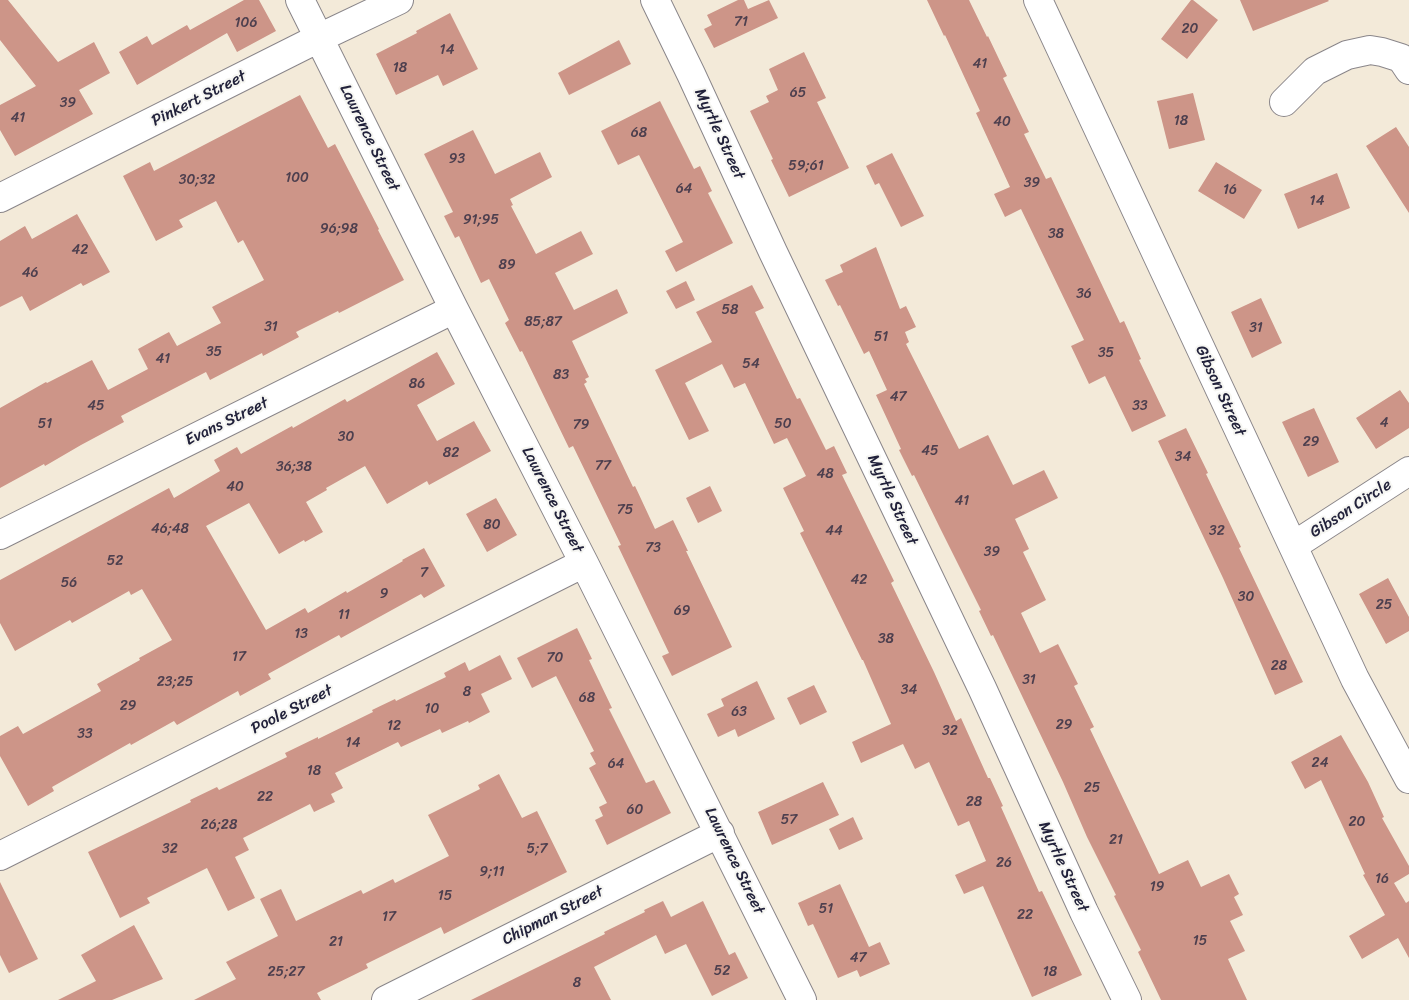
<!DOCTYPE html>
<html>
<head>
<meta charset="utf-8">
<style>
  body { margin:0 }
  canvas { display:block; background:#f3ead9 }
</style>
</head>
<body>
<canvas width="1409" height="1000"></canvas>
<script>
const c = document.querySelector('canvas').getContext('2d');
c.lineJoin = 'round';
function fill(path, color) {
  c.fillStyle = color;
  c.fill(path, 'evenodd');
}
function strokePath(path, color, width, dash) {
  c.strokeStyle = color;
  c.lineWidth = width;
  c.lineCap = dash ? 'butt' : 'round';
  c.setLineDash(dash || []);
  c.stroke(path);
}
function label(font, color, halo, rows, align = 'center') {
  c.font = font + ' Sriracha,sans-serif';
  c.lineWidth = 4;
  c.setLineDash([]);
  c.textBaseline = 'middle';
  c.strokeStyle = halo;
  c.fillStyle = color;
  for (const [text, x, y, turn = 0] of rows) {
    c.save();
    c.translate(x, y);
    c.rotate((+turn || 0) * Math.PI / 180);
    c.textAlign = isNaN(turn) ? turn : align;
    if (halo) c.strokeText(text, 0, 0);
    c.fillText(text, 0, 0);
    c.restore();
  }
}
fill(new Path2D(`
  M0,0H8L58,62L94,42L110,73L79,90L93,114L15,156L0,130V105L36,86L0,40Z
  M244,0H259L276,31L237,52L227,33L137,85L119,52L147,36L152,45L187,25L190,30Z
  M738,0H744L748,9L769,0L778,18L714,48L704,29L712,25L707,15Z
  M927,0H969L987,37L988,36L1007,76L1003,78L1029,132L1024,134L1046,179L1051,177L1120,323L1124,321L1141,359L1139,360L1166,416L1132,432L1105,376L1089,384L1071,346L1084,340L1021,209L1005,217L994,194L1010,187L976,113L980,111L945,35L944,36Z
  M1191,0H1193L1218,20L1187,59L1161,39Z
  M1240,0H1328L1329,1L1253,31Z
  M450,13L478,69L443,86L438,75L396,95L376,54L417,33L416,31Z
  M619,40L631,64L569,95L558,73Z
  M804,52L826,98L817,102L849,168L789,197L771,160L773,159L750,111L769,102L766,96L778,90L769,69Z
  M1193,93L1205,140L1169,149L1157,101Z
  M300,95L328,148L335,144L379,229L378,230L404,280L339,313L338,311L296,332L299,337L263,356L262,353L210,380L206,372L121,416L124,422L81,445L45,466L44,464L0,488V408L46,382L47,383L92,360L108,390L148,369L138,349L169,332L177,346L221,323L212,307L264,280L243,240L238,243L216,201L179,220L183,227L156,241L123,176L150,162L154,171Z
  M660,101L694,169L700,166L712,191L708,193L733,243L676,272L665,251L683,242L639,155L618,165L601,131Z
  M1396,127L1409,147V213L1366,146Z
  M473,130L495,174L540,152L552,177L510,199L513,205L511,206L536,254L581,231L593,254L555,273L574,310L617,289L628,313L572,341L589,377L585,379L587,382L584,384L633,487L635,486L655,529L673,520L688,551H686L732,647L672,676L662,656L669,653L618,546L621,545L573,446L569,448L522,351L520,352L505,323L509,320L489,279L481,283L459,236L455,238L444,216L453,212L424,154Z
  M892,153L924,216L901,227L879,183L875,185L866,166Z
  M1216,162L1262,190L1244,219L1198,191Z
  M1337,173L1350,208L1298,229L1284,194Z
  M77,214L110,272L83,286L81,283L30,311L22,296L0,307V241L25,226L32,239Z
  M876,247L900,309L906,306L916,327L905,332L909,342L906,344L959,449L988,435L1013,485L1044,470L1058,498L1015,519L1029,549L1023,552L1046,600L1021,613L1040,653L1058,644L1078,684L1074,686L1094,727L1090,729L1159,874L1188,860L1201,887L1229,874L1239,894L1234,897L1243,915L1230,921L1245,951L1228,959L1247,1000H1161L1138,952L1141,950L1114,896L1116,895L1087,837L1063,782L993,635L991,636L979,611L981,610L940,528L914,475L912,476L899,450L901,449L876,395L887,390L869,351L864,354L840,305L838,306L825,280L843,272L840,265Z
  M686,281L695,300L676,309L666,291Z
  M752,285L764,308L755,312L797,399L800,398L826,450L834,446L847,473L842,475L894,581L891,583L934,672L956,721L961,718L988,778H990L1003,806L1001,807L1039,892L1042,891L1082,975L1032,997L983,886L964,894L955,875L986,861L969,821L958,826L929,762L915,769L903,744L861,763L852,742L891,724L863,660H862L800,533L804,531L783,488L806,476L787,438L774,444L745,383L734,388L722,364L685,383L709,431L689,440L655,370L712,342L696,312Z
  M1261,298L1282,343L1252,358L1231,312Z
  M437,352L455,384L417,405L437,441L474,421L491,451L429,485L427,481L387,504L365,466L326,488L327,490L306,502L323,532L305,542L304,540L279,554L249,503L206,526L266,630L305,608L308,613L346,591L347,593L403,561L402,560L424,548L445,586L424,598L421,594L341,638L339,635L268,674L271,679L240,696L238,691L177,725L174,721L131,745L130,743L52,787L54,791L28,806L0,756V736L18,726L23,734L101,691L97,684L140,660L139,658L172,640L142,589L131,595L129,591L72,623L70,620L15,651L0,623V580L169,488L174,498L220,471L214,460L237,447L241,454L292,426L293,428L345,399L347,402Z
  M1400,390L1409,403V428L1376,449L1356,418Z
  M1314,408L1339,462L1308,477L1282,422Z
  M1186,428L1208,473L1206,474L1241,547L1239,548L1303,682L1275,695L1223,578L1158,441Z
  M710,486L722,511L698,523L686,498Z
  M496,498L517,535L487,552L466,514Z
  M1388,578L1409,617V631L1386,644L1359,594Z
  M577,628L592,659L589,660L612,708L609,709L646,783L654,780L671,813L607,845L595,820L603,816L599,807L607,803L589,768L596,764L590,753L594,751L556,676L532,688L517,658Z
  M500,655L512,679L481,694L490,712L469,723L468,721L442,733L440,729L401,747L398,742L335,773L343,788L331,794L335,802L314,812L310,804L243,838L249,850L235,857L255,898L228,911L207,868L147,898L150,903L120,918L88,852L191,802L190,800L217,787L219,790L287,757L285,753L318,737V739L373,712L372,710L395,699L396,701L446,677L444,673L465,662L469,671Z
  M757,681L775,719L738,737L735,729L718,737L707,714L724,706L721,699Z
  M814,685L827,712L800,725L787,698Z
  M1341,735L1368,782L1384,817L1382,818L1409,866V874L1394,883L1406,903L1409,901V958L1398,938L1362,959L1349,936L1385,915L1363,875L1365,874L1321,780L1305,789L1291,762Z
  M499,774L522,818L537,811L567,872L444,934L441,927L366,964L368,968L317,993L321,1000H194L236,979L226,962L278,936L260,899L281,889L296,921L361,890L363,894L393,879L395,883L449,856L428,815L480,789L478,785Z
  M823,782L839,815L772,845L758,812Z
  M853,817L863,839L839,850L829,829Z
  M0,882L38,959L9,973L0,955Z
  M840,884L869,947L880,942L890,964L860,977L857,970L838,978L813,924L808,926L798,903Z
  M663,901L671,917L703,901L729,955L735,952L748,978L712,996L686,944L665,954L656,935L594,967L611,1000H471L605,934L604,932L645,912L644,910Z
  M134,925L163,979L112,1000H58L96,981L81,955Z`), '#cd9588');
const minor = new Path2D(`
  M300,0L454,309L584,563L802,1000
  M1038,0L1355,679L1409,779
  M1284,102L1315,71L1347,55L1370,50L1382,52L1401,58L1409,70
  M0,198L319,38L399,0
  M0,535L454,309
  M1293,546L1409,471
  M0,856L584,563
  M386,1000L720,833`);
const tertiary = new Path2D(`
  M655,0L691,74L773,252L982,688L1084,912L1127,1000`);
strokePath(minor, '#8a868a', 30);
strokePath(tertiary, '#8a868a', 30);
strokePath(minor, '#fff', 28);
strokePath(tertiary, '#fff', 28);
label('14px', '#4d3f4e', null, [
  ["71",741,22],
  ["106",246,23],
  ["20",1190,29],
  ["14",447,50],
  ["41",980,64],
  ["18",400,68],
  ["65",798,93],
  ["39",68,103],
  ["41",18,118],
  ["18",1181,121],
  ["40",1002,122],
  ["68",639,133],
  ["93",457,159],
  ["59;61",806,166],
  ["100",297,178],
  ["30;32",197,180],
  ["39",1032,183],
  ["64",684,189],
  ["16",1230,190],
  ["14",1317,201],
  ["91;95",481,220],
  ["96;98",339,229],
  ["38",1056,234],
  ["42",80,250],
  ["89",507,265],
  ["46",30,273],
  ["36",1084,294],
  ["58",730,310],
  ["85;87",543,322],
  ["31",271,327],
  ["31",1256,328],
  ["51",881,337],
  ["35",214,352],
  ["35",1106,353],
  ["41",163,359],
  ["54",751,364],
  ["83",561,375],
  ["86",417,384],
  ["47",898,397],
  ["45",96,406],
  ["33",1140,406],
  ["4",1384,423],
  ["51",45,424],
  ["50",783,424],
  ["79",581,425],
  ["30",346,437],
  ["29",1311,442],
  ["45",930,451],
  ["82",451,453],
  ["34",1183,457],
  ["77",603,466],
  ["36;38",294,467],
  ["48",825,474],
  ["40",235,487],
  ["41",962,501],
  ["75",625,510],
  ["80",492,525],
  ["46;48",170,529],
  ["44",834,531],
  ["32",1217,531],
  ["73",653,548],
  ["39",992,552],
  ["52",115,561],
  ["7",424,573],
  ["42",859,580],
  ["56",69,583],
  ["9",384,594],
  ["30",1246,597],
  ["25",1384,605],
  ["69",682,611],
  ["11",344,615],
  ["13",301,634],
  ["38",886,639],
  ["17",239,657],
  ["70",555,658],
  ["28",1279,666],
  ["31",1029,680],
  ["23;25",175,682],
  ["34",909,690],
  ["8",467,692],
  ["68",587,698],
  ["29",128,706],
  ["10",432,709],
  ["63",739,712],
  ["29",1064,725],
  ["12",394,726],
  ["32",950,731],
  ["33",85,734],
  ["14",353,743],
  ["24",1320,763],
  ["64",616,764],
  ["18",314,771],
  ["25",1092,788],
  ["22",265,797],
  ["28",974,802],
  ["60",635,810],
  ["57",789,820],
  ["20",1357,822],
  ["26;28",219,825],
  ["21",1116,840],
  ["32",170,849],
  ["5;7",537,849],
  ["26",1004,863],
  ["9;11",492,872],
  ["16",1382,879],
  ["19",1157,887],
  ["15",445,896],
  ["51",826,909],
  ["22",1025,915],
  ["17",389,917],
  ["15",1200,941],
  ["21",336,942],
  ["47",858,958],
  ["52",722,971],
  ["25;27",286,972],
  ["18",1050,972],
  ["8",577,983]
]);
label('16px', '#22223b', '#f6f6f2', [
  ["Pinkert Street",199,99,-27],
  ["Myrtle Street",719,134,65],
  ["Lawrence Street",369,138,64],
  ["Gibson Street",1220,391,65],
  ["Evans Street",227,422,-26],
  ["Lawrence Street",552,500,63],
  ["Myrtle Street",892,500,65],
  ["Gibson Circle",1351,509,-33],
  ["Poole Street",292,710,-27],
  ["Lawrence Street",734,861,64],
  ["Myrtle Street",1063,867,65],
  ["Chipman Street",553,916,-27]
]);
</script>
</body>
</html>
